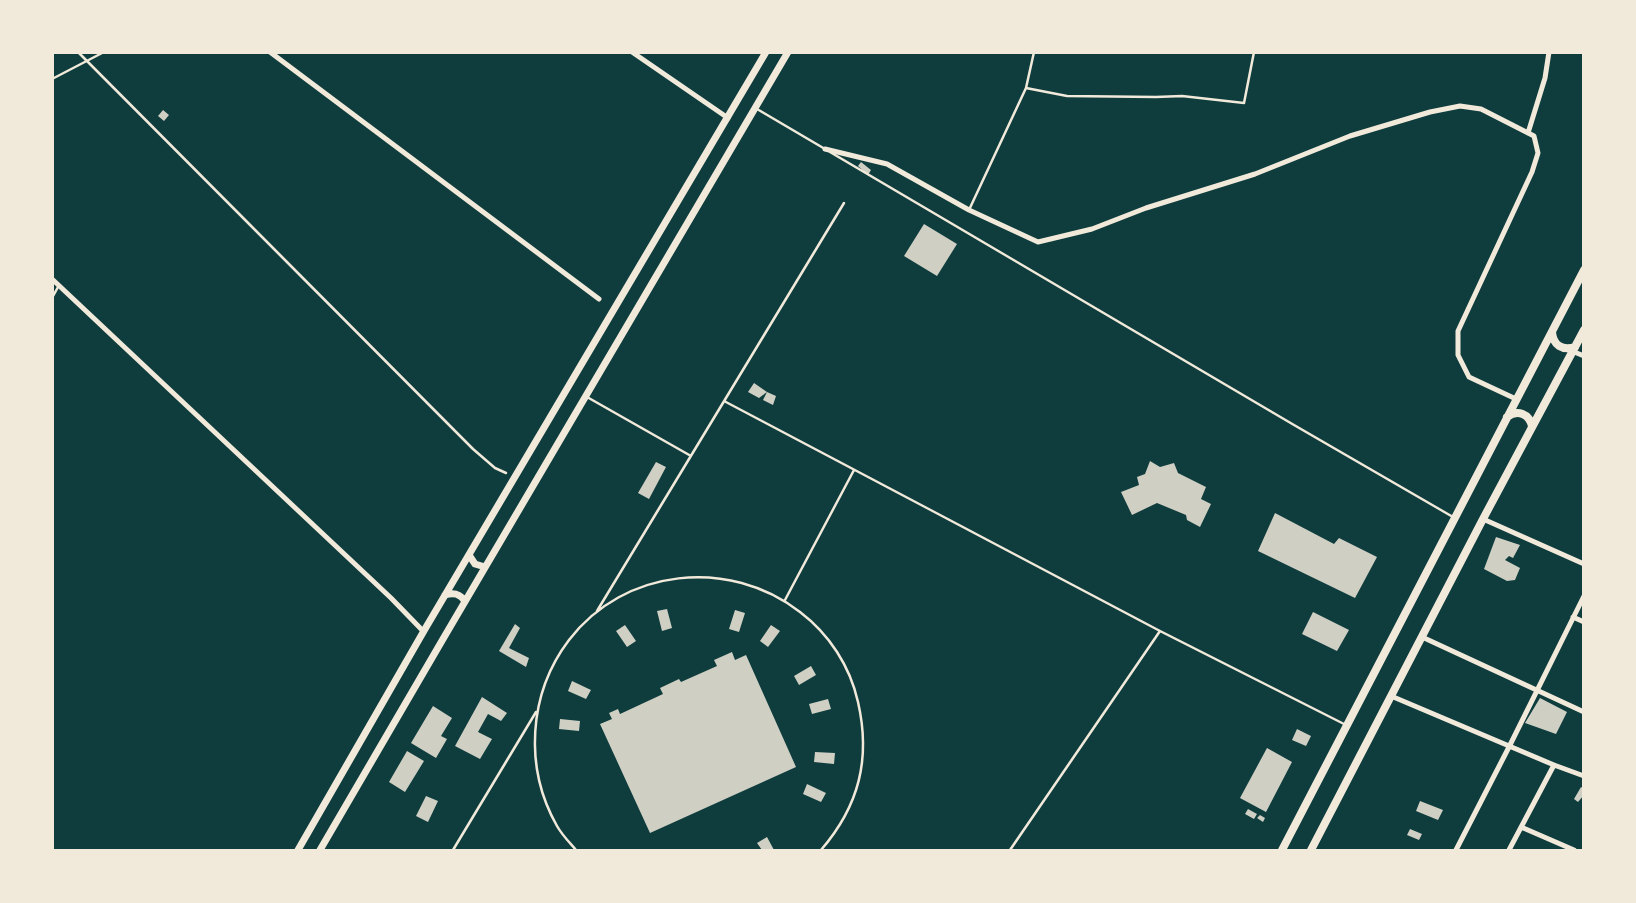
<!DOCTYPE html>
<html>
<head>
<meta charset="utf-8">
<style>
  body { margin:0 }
  #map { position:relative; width:1636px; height:903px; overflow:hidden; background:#0f3d3e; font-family:Cabin,sans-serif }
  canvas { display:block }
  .frame { position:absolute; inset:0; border:54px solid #f1e9da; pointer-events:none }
</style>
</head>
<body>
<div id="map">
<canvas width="1636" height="903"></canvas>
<div class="frame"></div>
</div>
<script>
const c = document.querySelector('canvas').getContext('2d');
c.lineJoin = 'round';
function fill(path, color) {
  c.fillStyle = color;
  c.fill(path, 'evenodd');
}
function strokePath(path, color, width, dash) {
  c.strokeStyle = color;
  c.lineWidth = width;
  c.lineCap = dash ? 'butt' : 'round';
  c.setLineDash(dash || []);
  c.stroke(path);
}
fill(new Path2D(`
  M163,110L169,115L164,121L158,116Z
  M861,162L871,170L868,175L858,166Z
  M924,224L957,244L937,276L904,256Z
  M754,383L767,392L759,398L748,392Z
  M767,392L776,396L773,405L763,400Z
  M1150,461L1160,467L1174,463L1178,473L1206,487L1201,499L1211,504L1200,527L1187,520L1186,515L1157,503L1132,515L1121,492L1139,485L1137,477L1145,474Z
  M656,462L666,467L649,499L638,493Z
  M1275,513L1334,544L1339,538L1377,557L1355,598L1258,551Z
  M1496,537L1520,545L1513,558L1509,556L1505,560L1520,568L1515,580L1507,581L1484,569Z
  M667,609L672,628L662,631L657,611Z
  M735,610L745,613L739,632L729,629Z
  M1313,612L1349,630L1337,651L1302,634Z
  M515,624L520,628L509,648L529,658L526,667L499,651Z
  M625,625L636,641L627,647L616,631Z
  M771,625L780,631L768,647L760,641Z
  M732,652L735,660L746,655L796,767L650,833L600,724L612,719L609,713L618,709L620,714L663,694L660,688L679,679L681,682L717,666L714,660Z
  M811,666L816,675L799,685L794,676Z
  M572,681L591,690L586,699L568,691Z
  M482,697L507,713L501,721L488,714L478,732L492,739L480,759L455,746Z
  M1540,698L1567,712L1556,734L1525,723Z
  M828,699L831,709L812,714L809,704Z
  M433,706L452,718L441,736L447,739L436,758L411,743Z
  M560,719L580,721L579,731L559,729Z
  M1297,729L1311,736L1306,746L1292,740Z
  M1267,748L1292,762L1266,812L1240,798Z
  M407,751L424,761L405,792L389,782Z
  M815,752L835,753L834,764L814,762Z
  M807,784L826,793L821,802L803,794Z
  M1581,787L1584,789V795L1578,802L1574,799Z
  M426,796L438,801L428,822L416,816Z
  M1420,801L1443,810L1438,820L1416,811Z
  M1248,809L1257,814L1254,819L1245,814Z
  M1260,815L1265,818L1263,822L1257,818Z
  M1410,829L1422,834L1419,840L1407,835Z
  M767,837L774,850H762L757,843Z`), '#cfcfc3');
strokePath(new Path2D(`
  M78,52L473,449L495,468L506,473
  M52,79L104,52`), '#f1e9da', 2.5);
strokePath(new Path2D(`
  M1026,88L1067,96L1156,97L1182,96L1244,103L1254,52
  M757,109L825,149
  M830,152L1294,425L1453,517
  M969,210L1026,88L1034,52
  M52,298L58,287
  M587,397L691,456
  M724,401L1160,631L1346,725
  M785,600L854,470
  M597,611L844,203
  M453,850L536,712
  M576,850C570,843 562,835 557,826C524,768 528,694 569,640C624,568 729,557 800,612C829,634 850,666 858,702C871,759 859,806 821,850
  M1010,850L1160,631`), '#f1e9da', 2.5);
strokePath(new Path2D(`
  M270,52L599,299
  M632,52L728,118
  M1528,133L1545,78L1549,52
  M825,149L887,164L969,210L1038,242L1092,229L1146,208L1255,174L1350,136L1430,112L1460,106L1481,109L1534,136L1538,153L1532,172L1458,331V355L1469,377L1516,399
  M52,279L391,598L424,632
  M1572,351L1584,356
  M1483,519L1584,564
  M1573,617L1584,622
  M1422,637L1584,712
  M1391,696L1554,765L1584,776
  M1521,827L1574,850
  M1456,850L1509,747L1584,596
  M1509,850L1554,765`), '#f1e9da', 5);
strokePath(new Path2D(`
  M469,555L475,564L485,567
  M445,595C454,592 460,594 465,601
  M298,850L425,629L766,52
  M320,850L443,639L788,52`), '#f1e9da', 7);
strokePath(new Path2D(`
  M1552,332C1553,345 1562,351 1575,347
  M1507,417C1518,409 1529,414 1532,426
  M1282,850L1584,270
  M1311,850L1483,519L1584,330`), '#f1e9da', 8);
</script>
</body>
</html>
